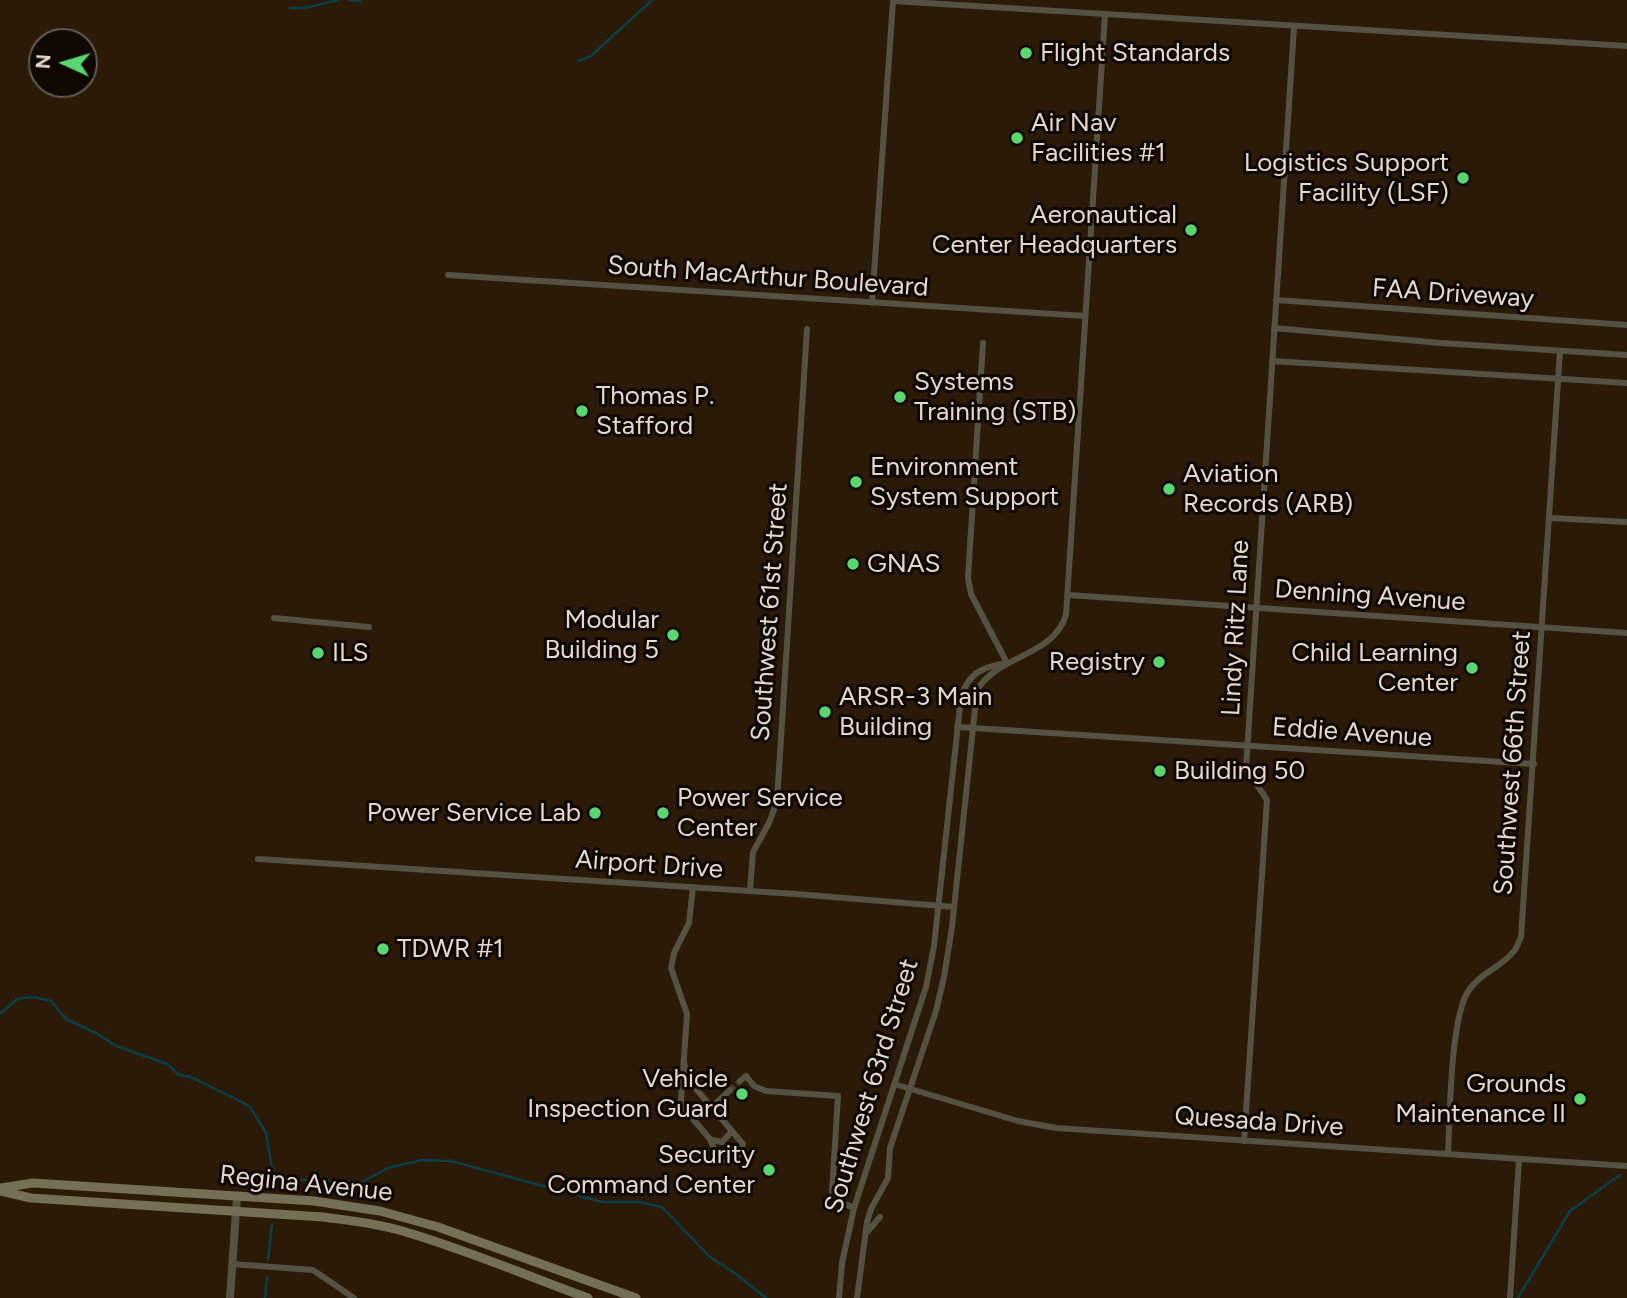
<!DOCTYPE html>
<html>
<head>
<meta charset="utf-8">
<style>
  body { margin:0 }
  #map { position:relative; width:1627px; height:1298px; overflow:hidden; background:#2c1a08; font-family:Figtree,sans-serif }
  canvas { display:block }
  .north { position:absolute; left:28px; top:28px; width:70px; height:70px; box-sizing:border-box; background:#0e0702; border:2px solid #645b53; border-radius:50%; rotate:274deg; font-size:19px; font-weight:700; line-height:28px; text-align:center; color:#e5d8cd }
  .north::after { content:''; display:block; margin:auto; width:24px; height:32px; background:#5ad56f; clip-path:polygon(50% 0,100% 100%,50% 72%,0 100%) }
</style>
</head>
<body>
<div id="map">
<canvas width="1627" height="1298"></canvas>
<div class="north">N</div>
</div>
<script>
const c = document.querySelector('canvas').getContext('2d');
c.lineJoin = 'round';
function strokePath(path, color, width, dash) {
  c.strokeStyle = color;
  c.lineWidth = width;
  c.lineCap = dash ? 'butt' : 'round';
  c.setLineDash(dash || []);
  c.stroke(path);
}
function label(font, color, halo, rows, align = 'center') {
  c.font = font + ' Figtree,sans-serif';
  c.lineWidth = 6;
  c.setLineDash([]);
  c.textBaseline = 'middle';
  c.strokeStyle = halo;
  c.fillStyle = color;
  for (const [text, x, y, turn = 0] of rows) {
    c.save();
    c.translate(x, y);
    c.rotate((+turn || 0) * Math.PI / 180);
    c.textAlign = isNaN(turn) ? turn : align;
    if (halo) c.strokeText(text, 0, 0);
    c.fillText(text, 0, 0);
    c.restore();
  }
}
strokePath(new Path2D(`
  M349,0L360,1
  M290,8H305L338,0
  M578,61L591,56L652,0
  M0,1014L16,1000L22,998L33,997L51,1001L66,1019L98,1034L116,1046L167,1064L179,1075L191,1077L240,1101L250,1107L266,1133L274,1179L362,1182L388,1168L422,1160L451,1161L602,1202H639L662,1207L710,1257L736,1274L766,1298
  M268,1260L272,1224
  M265,1298L267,1278
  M1518,1298L1570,1211L1620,1175`), '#094047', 2.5);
strokePath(new Path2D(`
  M730,1090L740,1081`), '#483626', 6, [6, 3]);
strokePath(new Path2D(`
  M448,275L1085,316
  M1276,300L1627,325
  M872,303L893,1L1627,46
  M1274,328L1441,343L1627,355
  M983,343L968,578L971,594L1007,663
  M1272,361L1627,383
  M1550,518L1627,522
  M1068,595L1627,633
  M274,618L369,627
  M957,727L1534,764
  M258,859L796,894L954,907
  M750,890L753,852L769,823L777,801L807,329
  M684,1063L691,1083L743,1144L741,1154L732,1162L722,1161L718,1158L710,1139L681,1105V1100L687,1014L671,968L674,953L689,923L693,887
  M740,1081L746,1076L754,1086L766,1091L838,1096L832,1192L834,1199L854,1208
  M894,1084L1018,1121L1056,1128L1627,1166
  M712,1107L730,1090
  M712,1140L722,1142L732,1131
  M1244,1141L1267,800L1246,768L1294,27
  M1448,1154C1450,1117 1450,1017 1469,990C1480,973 1502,967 1514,951C1517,948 1519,941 1521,937L1560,351
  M868,1231L880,1217
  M232,1264L313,1270L354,1298
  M839,1298L842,1263L854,1208L926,987L934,946L961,697C968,675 980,668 1001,664
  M857,1298L867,1222L871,1209L888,1178L890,1148L936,1011L944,977L952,927L977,690C999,654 1053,657 1066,615L1105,15
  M1510,1298L1519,1159`), '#565243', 6);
strokePath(new Path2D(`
  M230,1298L237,1197`), '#565243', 8);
strokePath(new Path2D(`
  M0,1188L33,1183L314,1201L380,1211L438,1227L636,1298
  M0,1191L31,1198L323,1217C352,1221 381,1224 409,1233C469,1251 528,1276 588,1298`), '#756f57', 9);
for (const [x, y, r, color] of [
  [1026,53,7,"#5ad56f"],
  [1017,138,7,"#5ad56f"],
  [1463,178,7,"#5ad56f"],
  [1191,230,7,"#5ad56f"],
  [900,397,7,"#5ad56f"],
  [582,411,7,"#5ad56f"],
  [856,482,7,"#5ad56f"],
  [1169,489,7,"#5ad56f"],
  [853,564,7,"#5ad56f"],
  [673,635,7,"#5ad56f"],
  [318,653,7,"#5ad56f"],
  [1159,662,7,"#5ad56f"],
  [1472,668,7,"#5ad56f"],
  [825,712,7,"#5ad56f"],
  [1160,771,7,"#5ad56f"],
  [595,813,7,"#5ad56f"],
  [663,813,7,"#5ad56f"],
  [383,949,7,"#5ad56f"],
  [742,1094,7,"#5ad56f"],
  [1580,1099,7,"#5ad56f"],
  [769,1170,7,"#5ad56f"]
]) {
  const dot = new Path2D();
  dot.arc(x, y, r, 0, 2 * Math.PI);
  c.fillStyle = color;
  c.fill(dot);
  strokePath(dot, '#0e0702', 2.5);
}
label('26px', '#e5d8cd', '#0e0702', [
  ["Flight Standards",1040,53],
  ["Air Nav",1031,123],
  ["Facilities #1",1031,153],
  ["Logistics Support",1449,163,"right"],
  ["Facility (LSF)",1449,193,"right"],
  ["Aeronautical",1177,215,"right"],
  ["Center Headquarters",1177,245,"right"],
  ["Systems",914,382],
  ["Training (STB)",914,412],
  ["Thomas P.",596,396],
  ["Stafford",596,426],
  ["Environment",870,467],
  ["System Support",870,497],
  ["Aviation",1183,474],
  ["Records (ARB)",1183,504],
  ["GNAS",867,564],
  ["Modular",659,620,"right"],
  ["Building 5",659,650,"right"],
  ["ILS",332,653],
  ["Child Learning",1458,653,"right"],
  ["Center",1458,683,"right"],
  ["Registry",1145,662,"right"],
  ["ARSR-3 Main",839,697],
  ["Building",839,727],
  ["Building 50",1174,771],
  ["Power Service",677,798],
  ["Center",677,828],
  ["Power Service Lab",581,813,"right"],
  ["TDWR #1",397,949],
  ["Vehicle",728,1079,"right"],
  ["Inspection Guard",728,1109,"right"],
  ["Grounds",1566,1084,"right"],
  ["Maintenance II",1566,1114,"right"],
  ["Security",755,1155,"right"],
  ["Command Center",755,1185,"right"]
], 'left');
label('26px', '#e5d8cd', '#0e0702', [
  ["South MacArthur Boulevard",768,277,4],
  ["FAA Driveway",1453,294,4],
  ["Denning Avenue",1370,596,4],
  ["Southwest 61st Street",770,612,-86],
  ["Lindy Ritz Lane",1236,628,-87],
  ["Eddie Avenue",1352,733,4],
  ["Southwest 66th Street",1513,763,-86],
  ["Airport Drive",649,865,4],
  ["Southwest 63rd Street",872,1086,-73],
  ["Quesada Drive",1259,1122,4],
  ["Regina Avenue",306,1184,6]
]);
</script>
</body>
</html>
